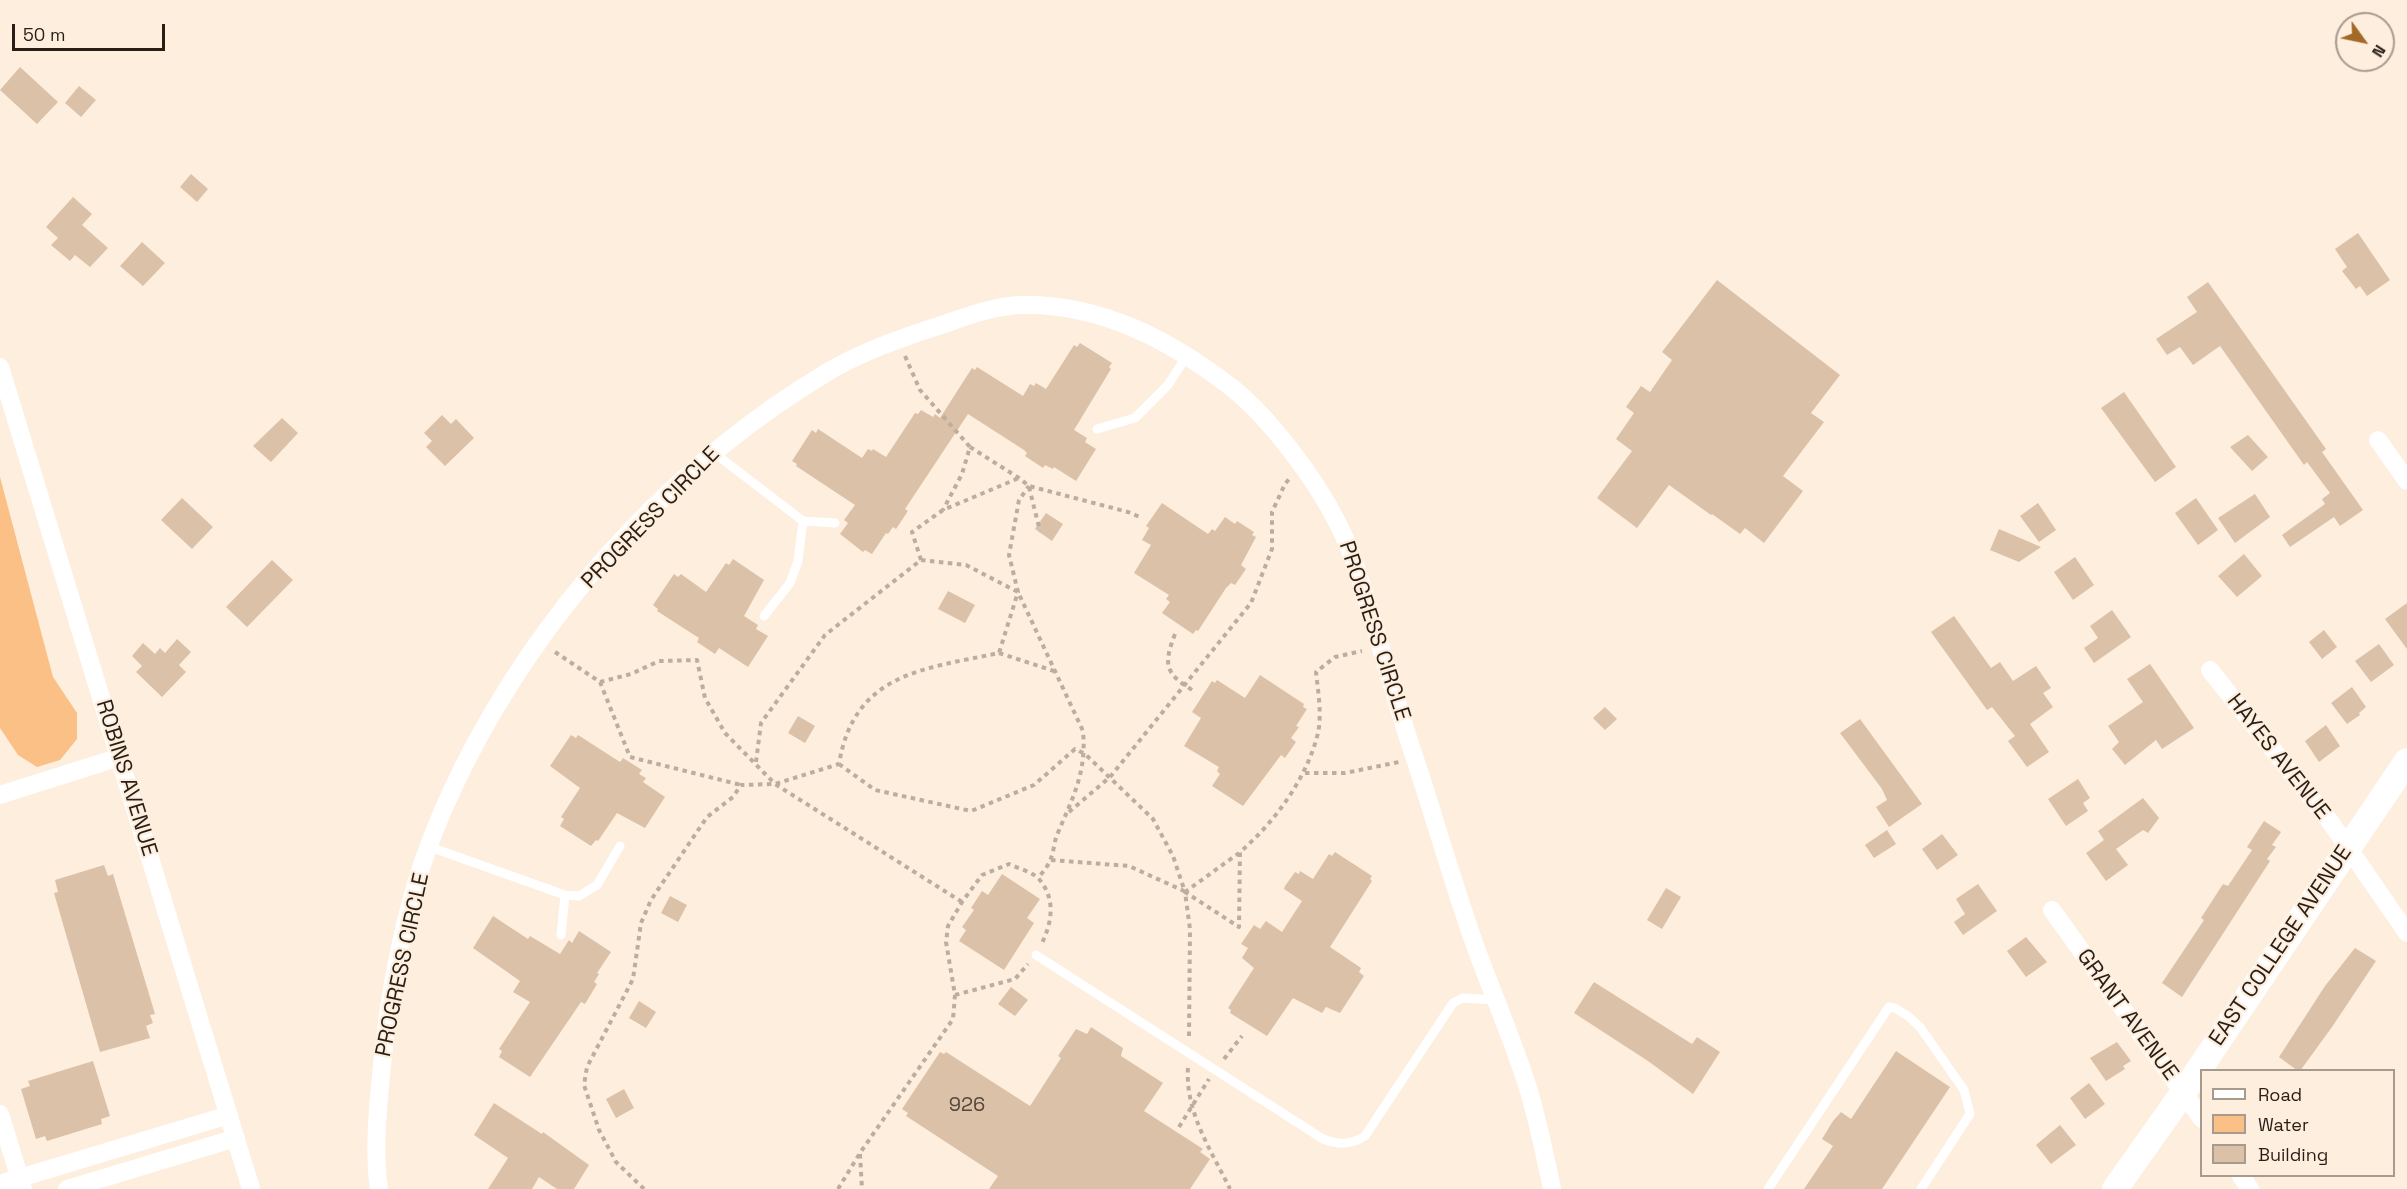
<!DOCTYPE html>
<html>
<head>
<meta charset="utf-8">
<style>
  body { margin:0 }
  #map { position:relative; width:2407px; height:1189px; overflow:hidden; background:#feeede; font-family:"Space Grotesk",sans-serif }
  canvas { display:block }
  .legend { position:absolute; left:2200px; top:1069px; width:195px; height:108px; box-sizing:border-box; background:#feeede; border:2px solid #a89b8e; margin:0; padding:8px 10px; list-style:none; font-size:18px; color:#281e15 }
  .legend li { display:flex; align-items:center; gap:12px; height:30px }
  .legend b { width:30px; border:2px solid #a89b8e }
  .north { position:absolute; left:2335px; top:12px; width:60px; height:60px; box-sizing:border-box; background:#feeede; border:2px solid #a89b8e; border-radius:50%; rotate:123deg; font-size:16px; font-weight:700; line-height:24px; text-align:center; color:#281e15 }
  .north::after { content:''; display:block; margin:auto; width:21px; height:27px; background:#a26927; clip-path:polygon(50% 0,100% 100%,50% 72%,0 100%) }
  .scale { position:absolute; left:12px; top:24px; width:153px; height:27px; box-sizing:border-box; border:3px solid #281e15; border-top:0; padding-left:8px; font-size:18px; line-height:21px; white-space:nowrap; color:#281e15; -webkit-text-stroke:4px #feeede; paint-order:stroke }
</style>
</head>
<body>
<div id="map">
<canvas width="2407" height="1189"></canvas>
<ul class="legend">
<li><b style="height:8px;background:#fff"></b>Road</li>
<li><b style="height:16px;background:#fac086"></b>Water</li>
<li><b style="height:16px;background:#dbc1a7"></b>Building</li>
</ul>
<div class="north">N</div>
<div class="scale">50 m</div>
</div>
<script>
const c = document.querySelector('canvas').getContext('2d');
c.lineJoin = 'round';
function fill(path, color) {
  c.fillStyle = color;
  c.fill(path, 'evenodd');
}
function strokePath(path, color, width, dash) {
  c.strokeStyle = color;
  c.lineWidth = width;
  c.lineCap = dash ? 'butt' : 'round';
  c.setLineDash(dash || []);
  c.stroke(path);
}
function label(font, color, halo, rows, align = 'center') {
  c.font = font + ' "Space Grotesk",sans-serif';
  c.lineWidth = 4.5;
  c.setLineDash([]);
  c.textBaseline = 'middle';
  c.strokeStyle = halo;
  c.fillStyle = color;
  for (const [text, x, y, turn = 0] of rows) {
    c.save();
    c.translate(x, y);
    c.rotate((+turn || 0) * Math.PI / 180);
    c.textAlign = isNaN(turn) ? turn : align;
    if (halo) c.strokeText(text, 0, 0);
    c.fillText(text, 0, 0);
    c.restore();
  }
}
fill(new Path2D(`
  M0,477L53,677L77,713V739L60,760L37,767L18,755L0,728Z`), '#fac086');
fill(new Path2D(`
  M20,67L58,102L37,124L0,90Z
  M79,86L96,100L81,117L65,103Z
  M191,174L208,189L197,202L180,187Z
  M73,197L92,214L82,225L108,248L90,267L75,255L70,261L51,245L58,238L46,227Z
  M2358,233L2390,280L2367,296L2360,286L2356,289L2342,271L2347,267L2335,249Z
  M142,242L165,263L143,286L120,266Z
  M1717,280L1840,375L1811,413L1824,422L1783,476L1803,491L1764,543L1745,528L1740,534L1712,514L1711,515L1669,485L1637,528L1597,498L1632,451L1616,439L1634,413L1626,407L1641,386L1650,392L1672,360L1662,352Z
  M2208,282L2326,449L2322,452L2363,510L2340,526L2334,517L2290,547L2282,535L2325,504L2322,499L2330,493L2307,462L2304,465L2220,346L2193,365L2180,347L2167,355L2156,339L2197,312L2187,297Z
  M1080,343L1112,363L1109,367L1111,369L1074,430L1087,438L1085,442L1096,449L1076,481L1054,467L1053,469L1045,465L1043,468L1025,456L1027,453L1024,450L968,414L905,509L908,511L896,529L893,527L888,534L886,533L872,554L865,550L863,552L840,534L848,523L844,520L855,505L796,466L797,464L792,461L812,430L816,433L818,429L862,458L868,449L872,451L873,449L886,457L915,413L918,414L921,410L933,417L935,414L940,418L972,368L975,370L977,367L1023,396L1030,384L1034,386L1036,383L1046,389L1074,345L1077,347Z
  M2124,392L2176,467L2155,482L2101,408Z
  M442,415L451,424L456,419L474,438L445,466L426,447L432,441L424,433Z
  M282,418L298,433L271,462L253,446Z
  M2248,435L2268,457L2252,471L2230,447Z
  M2255,494L2270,517L2235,543L2218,518Z
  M182,498L213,527L192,549L161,520Z
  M2196,498L2218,530L2198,545L2175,513Z
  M1162,503L1208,534L1212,529L1215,531L1225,517L1235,524L1237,521L1254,532L1252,535L1256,537L1241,565L1246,569L1235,585L1231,583L1226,588L1198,631L1196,630L1193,634L1162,613L1170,602L1166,599L1169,595L1134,573L1151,545L1142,540L1149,528L1146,526Z
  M2038,503L2056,530L2039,542L2020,516Z
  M1046,513L1063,524L1052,541L1035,529Z
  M1999,529L2041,547L2019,562L1990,550Z
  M2244,554L2262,576L2237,597L2218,576Z
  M2075,557L2094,585L2073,600L2054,572Z
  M733,559L764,580L744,616L758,625L756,629L768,636L748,667L719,648L715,654L697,642L699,638L657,611L658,609L653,605L674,574L678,577L681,574L706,592L726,563L729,565Z
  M272,560L293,580L247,627L226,607Z
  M948,591L975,605L965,623L938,609Z
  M2407,603V649L2385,619Z
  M2112,610L2131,637L2094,663L2084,648L2098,638L2090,626Z
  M1954,616L1991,668L2000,662L2013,681L2036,666L2051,688L2043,693L2053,707L2030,724L2049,752L2027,767L2008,741L2015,736L1992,707L1987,710L1931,632Z
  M2324,630L2337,647L2322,659L2309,642Z
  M177,639L191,652L179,665L186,672L162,697L136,672L142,666L132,656L143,643L155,654L160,648L165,653Z
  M2379,644L2394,665L2371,682L2355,661Z
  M2150,664L2194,728L2162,749L2156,740L2125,765L2112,749L2119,742L2108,726L2143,702L2127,679Z
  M1260,675L1304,704L1303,707L1307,709L1296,726L1299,727L1291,738L1296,742L1285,758L1281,755L1243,806L1212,786L1220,774L1217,771L1219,767L1184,746L1201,718L1192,712L1212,681L1215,683L1217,680L1245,698Z
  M2352,687L2366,707L2359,713L2360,715L2347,724L2331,703Z
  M1605,707L1617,719L1605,730L1593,718Z
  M798,716L815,726L805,743L788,733Z
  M1860,719L1922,804L1889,827L1876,807L1887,800L1882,789L1840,733Z
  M2326,725L2340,746L2319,762L2305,741Z
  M571,735L576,738L578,735L620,762L623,758L642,770L639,774L646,778L643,782L665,797L645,828L617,813L598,841L596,840L591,846L560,826L564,819L561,817L580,788L550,766Z
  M2078,779L2090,798L2083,803L2088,811L2066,826L2048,799Z
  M2143,798L2159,818L2148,833L2143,830L2116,849L2128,865L2106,881L2086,853L2104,840L2098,831Z
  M2264,821L2281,832L2272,845L2276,847L2267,859L2270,861L2182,997L2162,983L2204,920L2201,918L2223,884L2228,886L2252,850L2247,847Z
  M1887,830L1896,844L1874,858L1865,845Z
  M1942,834L1958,855L1937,870L1922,849Z
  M1335,852L1372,876L1370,879L1372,881L1330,947L1361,968L1359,972L1364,976L1340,1013L1326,1007L1322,1013L1293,998L1267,1036L1230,1013L1231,1010L1228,1008L1254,968L1242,958L1248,948L1241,944L1254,925L1260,929L1266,921L1282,932L1302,901L1284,889L1285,886L1295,872L1299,874L1300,871L1313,879L1329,854L1332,856Z
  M104,865L108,876L113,874L155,1014L150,1015L153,1023L146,1026L150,1038L100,1052L54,893L58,892L55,880Z
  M1002,874L1040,899L1027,918L1034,923L1004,970L959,941L966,930L962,927L974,910L971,908L982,891L988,895Z
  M1978,884L1997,911L1963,935L1954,922L1965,914L1956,899Z
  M1666,888L1681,897L1662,929L1647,920Z
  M670,896L687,905L678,922L661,913Z
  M493,916L528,939L530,936L560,954L569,940L572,943L579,931L611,952L597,973L599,974L594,982L597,984L585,1004L581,1002L530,1077L499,1057L502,1051L499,1049L530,1002L513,992L520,981L473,948Z
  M2026,937L2047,962L2026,977L2007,951Z
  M2355,948L2376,961L2332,1027L2300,1071H2298L2279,1057L2325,986Z
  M1594,982L1692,1044L1697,1037L1720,1052L1693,1094L1648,1061L1574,1013Z
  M1011,987L1028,1000L1015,1016L998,1004Z
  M639,1001L656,1012L646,1028L629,1018Z
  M1091,1027L1123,1048L1121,1056L1163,1083L1144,1111L1203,1149L1200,1152L1210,1159L1190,1189H989L998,1176L906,1116L908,1113L902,1109L940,1052L944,1054L946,1052L1030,1106L1061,1058L1058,1056L1076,1029L1087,1034Z
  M2117,1042L2131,1061L2123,1066L2125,1069L2106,1081L2090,1058Z
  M1896,1051L1950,1087L1882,1189H1804L1833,1146L1822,1139L1833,1121L1841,1112L1851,1119Z
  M93,1061L110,1116L101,1119L102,1124L47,1141L45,1136L36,1139L21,1089L30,1086L28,1081Z
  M2089,1083L2105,1104L2085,1119L2070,1098Z
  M624,1089L634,1108L616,1118L606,1099Z
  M494,1103L542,1134L543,1132L589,1165L574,1189H557L539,1177L532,1189H488L508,1158L474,1135Z
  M2060,1125L2076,1145L2051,1164L2036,1145Z`), '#dbc1a7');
strokePath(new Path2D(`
  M905,356L920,390L970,447L962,474L943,510
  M970,447L1019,478L1029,486L1128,512L1142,518
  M1029,487L1040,531
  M921,560L966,565L1018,592L1083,731C1087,773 1072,799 1057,835C1054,842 1054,851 1051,858C1049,865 1043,872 1038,878
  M1175,634C1163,665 1165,674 1194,691
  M555,652L600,682L630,757L741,785
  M999,653L1054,671
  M600,682L631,674L659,661L697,660L705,698L725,733L775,784L962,902
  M756,762L761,723L825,635L921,560L912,532L943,510L1019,478
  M839,764L875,790L971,811L1034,785L1075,749L1085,754L1153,819L1173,856L1185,892L1239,927L1240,852C1275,822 1307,778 1318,733C1322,714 1318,691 1316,672L1335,657L1362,651
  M1305,773H1345L1399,762
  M1069,812L1110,777L1251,603L1272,549V512L1285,484L1289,479
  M1051,860L1129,866L1184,891
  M955,995L1015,979L1028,964
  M1189,1036L1190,929L1185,892L1239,853
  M1224,1059L1242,1036
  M1188,1068C1185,1112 1211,1150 1230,1189
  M1179,1127L1209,1079
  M860,1154L862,1189
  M644,1189L616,1162L599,1130L584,1085L587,1067L633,979L641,923L651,900L707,817L733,797L741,785L775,784L839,764C854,673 923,669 999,653L1018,592L1009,555L1019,500L1029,486
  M838,1189L860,1153L953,1019L955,995L946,942L948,926L962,902L982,875L1009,864C1017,868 1033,872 1039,879C1056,899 1052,922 1042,943`), '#bcada0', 4, [4.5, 4.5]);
strokePath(new Path2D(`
  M1097,429L1135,418L1168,385L1186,357
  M713,452L803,521L798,561L790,583L764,616
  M803,521L835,523
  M430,847L565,895L579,896L597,885L620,846
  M561,935L565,895
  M1036,955L1323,1139C1339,1145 1351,1145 1365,1136L1453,1003L1463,998L1496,1000
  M1768,1189L1889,1007L1895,1008L1908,1016L1920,1027L1964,1090L1970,1114L1921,1189`), '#fff', 9);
strokePath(new Path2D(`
  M0,367L251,1189
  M2378,440L2407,481
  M2210,670L2331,823L2407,933
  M0,795L120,757
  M2052,910L2202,1119
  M0,1114L23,1189
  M2241,1176L2250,1189
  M0,1184L229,1115
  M67,1189L236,1138
  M379,1189C374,1156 377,1119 380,1086C386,1014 398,940 420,871C435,825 457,777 480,735C561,588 683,459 826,373C859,353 896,340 932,328C960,319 991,306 1021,305C1100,303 1170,340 1231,387C1269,417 1315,478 1337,522C1353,552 1362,586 1372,619C1387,667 1400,715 1416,762C1435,820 1452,879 1472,937C1490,988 1512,1037 1528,1088C1538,1121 1545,1155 1552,1189`), '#fff', 18);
strokePath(new Path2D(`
  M2115,1189L2183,1093L2407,761`), '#fff', 26);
label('20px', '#55473a', null, [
  ["926",967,1106]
]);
label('22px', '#281e15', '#feeede', [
  ["PROGRESS CIRCLE",651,518,-46],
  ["PROGRESS CIRCLE",1374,631,72],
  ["HAYES AVENUE",2278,757,52],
  ["ROBINS AVENUE",126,778,73],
  ["EAST COLLEGE AVENUE",2281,946,-56],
  ["PROGRESS CIRCLE",403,965,-78],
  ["GRANT AVENUE",2127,1015,54]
]);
</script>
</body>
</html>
